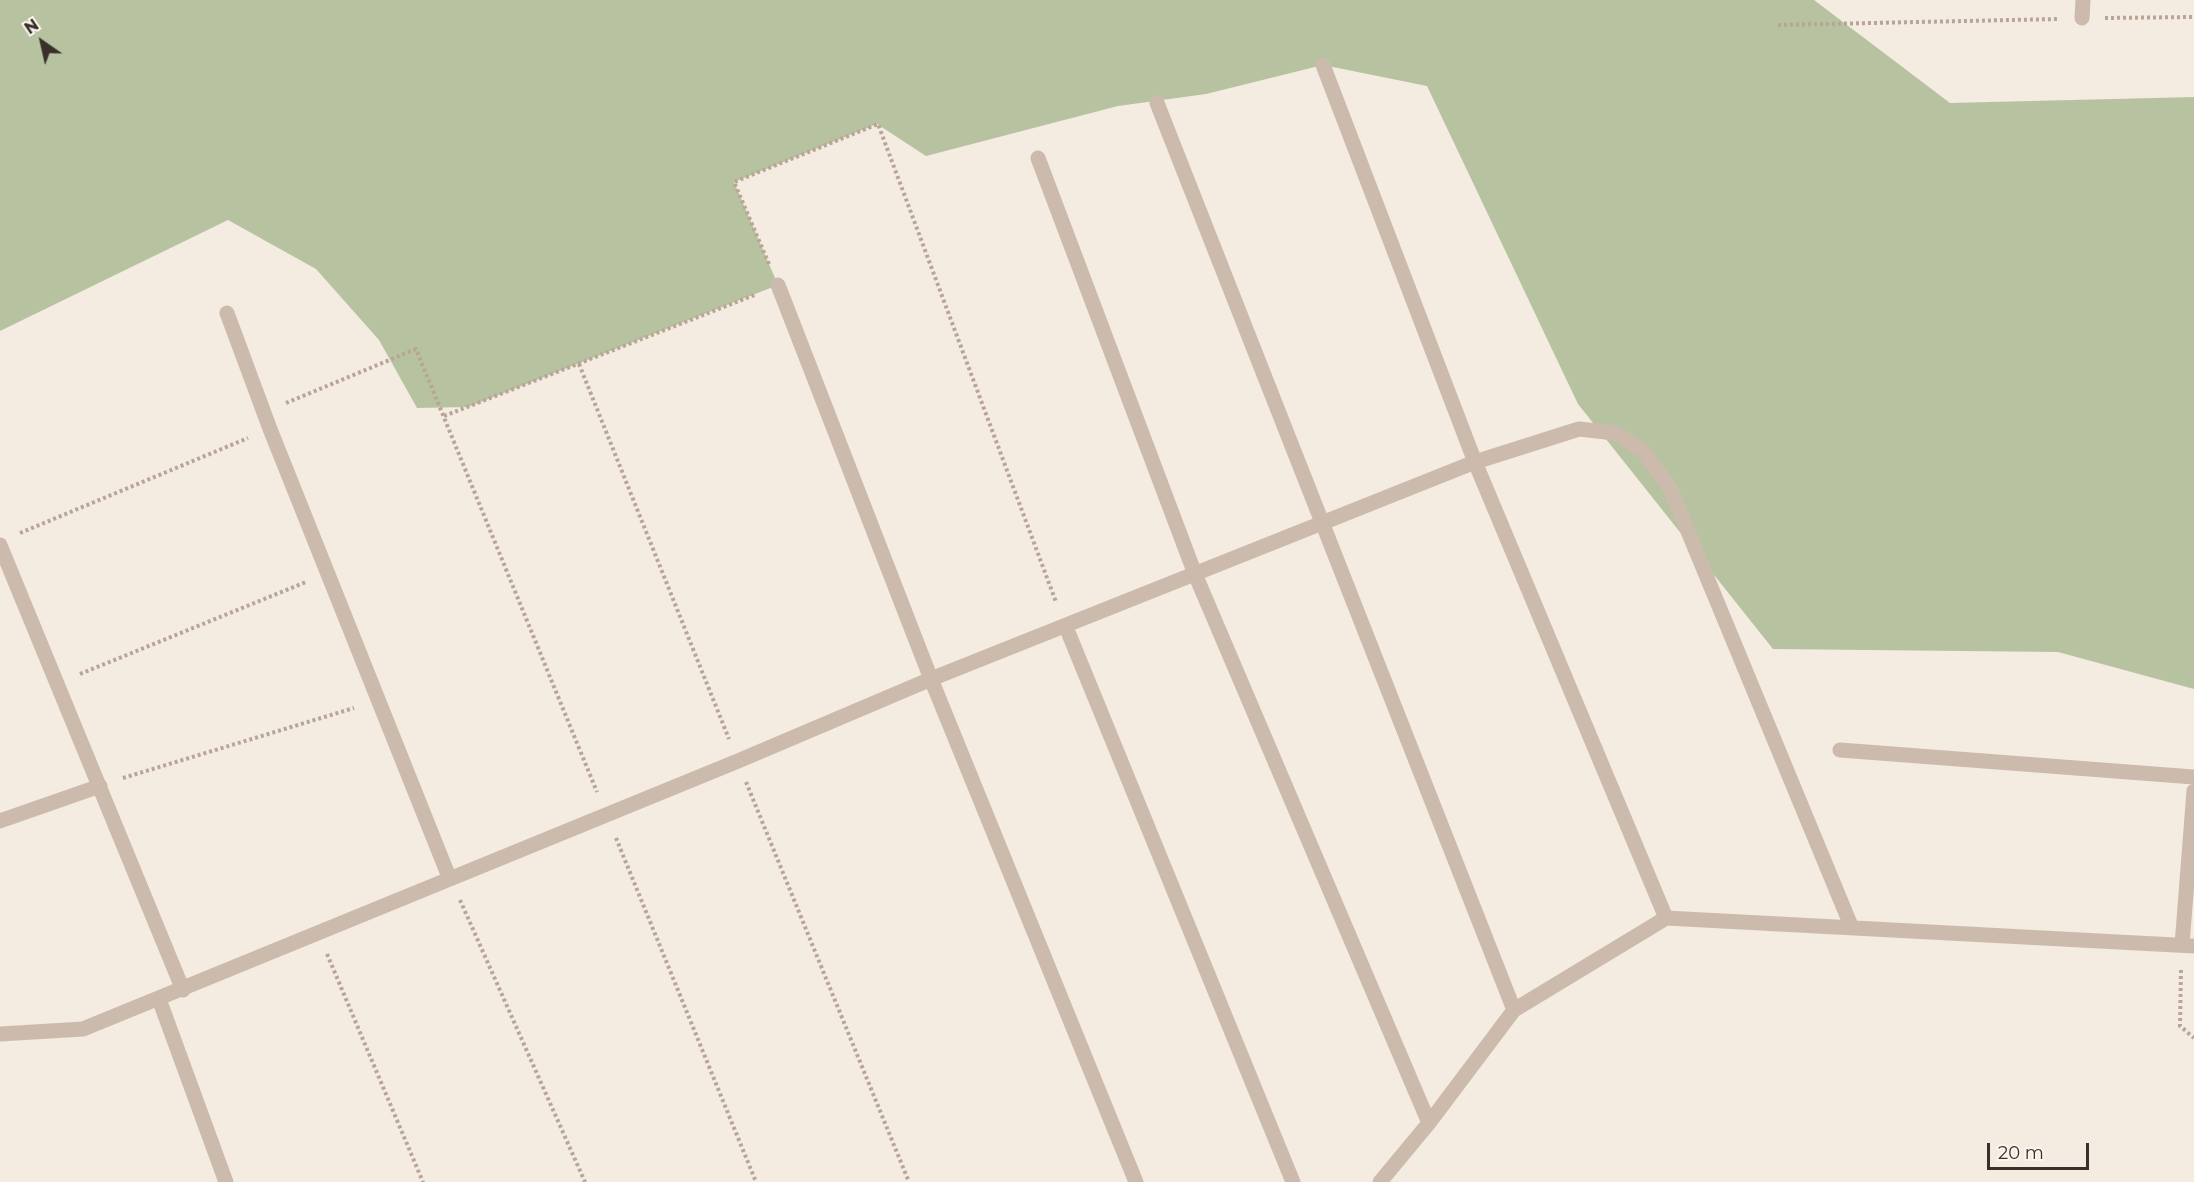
<!DOCTYPE html>
<html>
<head>
<meta charset="utf-8">
<style>
  body { margin:0 }
  #map { position:relative; width:2194px; height:1182px; overflow:hidden; background:#f4ebe1; font-family:Montserrat,sans-serif }
  canvas { display:block }
  .north { position:absolute; left:12px; top:12px; width:60px; height:60px; -webkit-text-stroke:4px #fbf5ee; paint-order:stroke; rotate:326deg; font-size:16px; font-weight:700; line-height:24px; text-align:center; color:#3a302b }
  .north::after { content:''; display:block; margin:auto; width:21px; height:27px; background:#3a302b; clip-path:polygon(50% 0,100% 100%,50% 72%,0 100%) }
  .scale { position:absolute; left:1987px; top:1143px; width:102px; height:27px; box-sizing:border-box; border:3px solid #3a302b; border-top:0; padding-left:8px; font-size:18px; line-height:21px; white-space:nowrap; color:#3a302b; -webkit-text-stroke:4px #fbf5ee; paint-order:stroke }
</style>
</head>
<body>
<div id="map">
<canvas width="2194" height="1182"></canvas>
<div class="north">N</div>
<div class="scale">20 m</div>
</div>
<script>
const c = document.querySelector('canvas').getContext('2d');
c.lineJoin = 'round';
function fill(path, color) {
  c.fillStyle = color;
  c.fill(path, 'evenodd');
}
function strokePath(path, color, width, dash) {
  c.strokeStyle = color;
  c.lineWidth = width;
  c.lineCap = dash ? 'butt' : 'round';
  c.setLineDash(dash || []);
  c.stroke(path);
}
fill(new Path2D(`
  M0,0H1814L1950,103L2194,97V689L2058,652L1773,649L1578,404L1427,86L1323,65L1206,94L1118,106L926,156L877,124L734,182L778,285L468,407L417,408L379,340L316,269L228,220L0,331Z`), '#b7c3a0');
strokePath(new Path2D(`
  M2105,18L2194,17
  M1778,25L2058,19
  M769,264L734,182L878,124L1056,602
  M579,364L729,739
  M286,403L416,349L597,792
  M444,416L757,294
  M20,533L248,438
  M80,674L306,582
  M123,778L354,708
  M746,782L909,1182
  M616,838L756,1182
  M460,900L585,1182
  M327,954L423,1182
  M2181,970L2180,1026L2194,1038`), '#b8a596', 4, [3, 3]);
strokePath(new Path2D(`
  M0,821L100,786`), '#ccbbac', 15);
strokePath(new Path2D(`
  M2082,18L2083,0
  M1323,65L1475,462L1666,918
  M1157,103L1514,1010
  M1038,158L1195,574L1429,1123
  M778,285L931,679L1136,1182
  M227,313L270,429L449,877
  M0,545L183,990
  M1066,627L1293,1182
  M1840,750L2194,777
  M2182,945L2194,791
  M159,999L226,1182
  M0,1034L83,1029L738,761L931,679L1475,462L1579,429L1615,433L1643,451L1670,488L1852,928
  M1380,1182L1429,1123L1514,1010L1666,918L2194,946`), '#ccbbac', 15);
</script>
</body>
</html>
